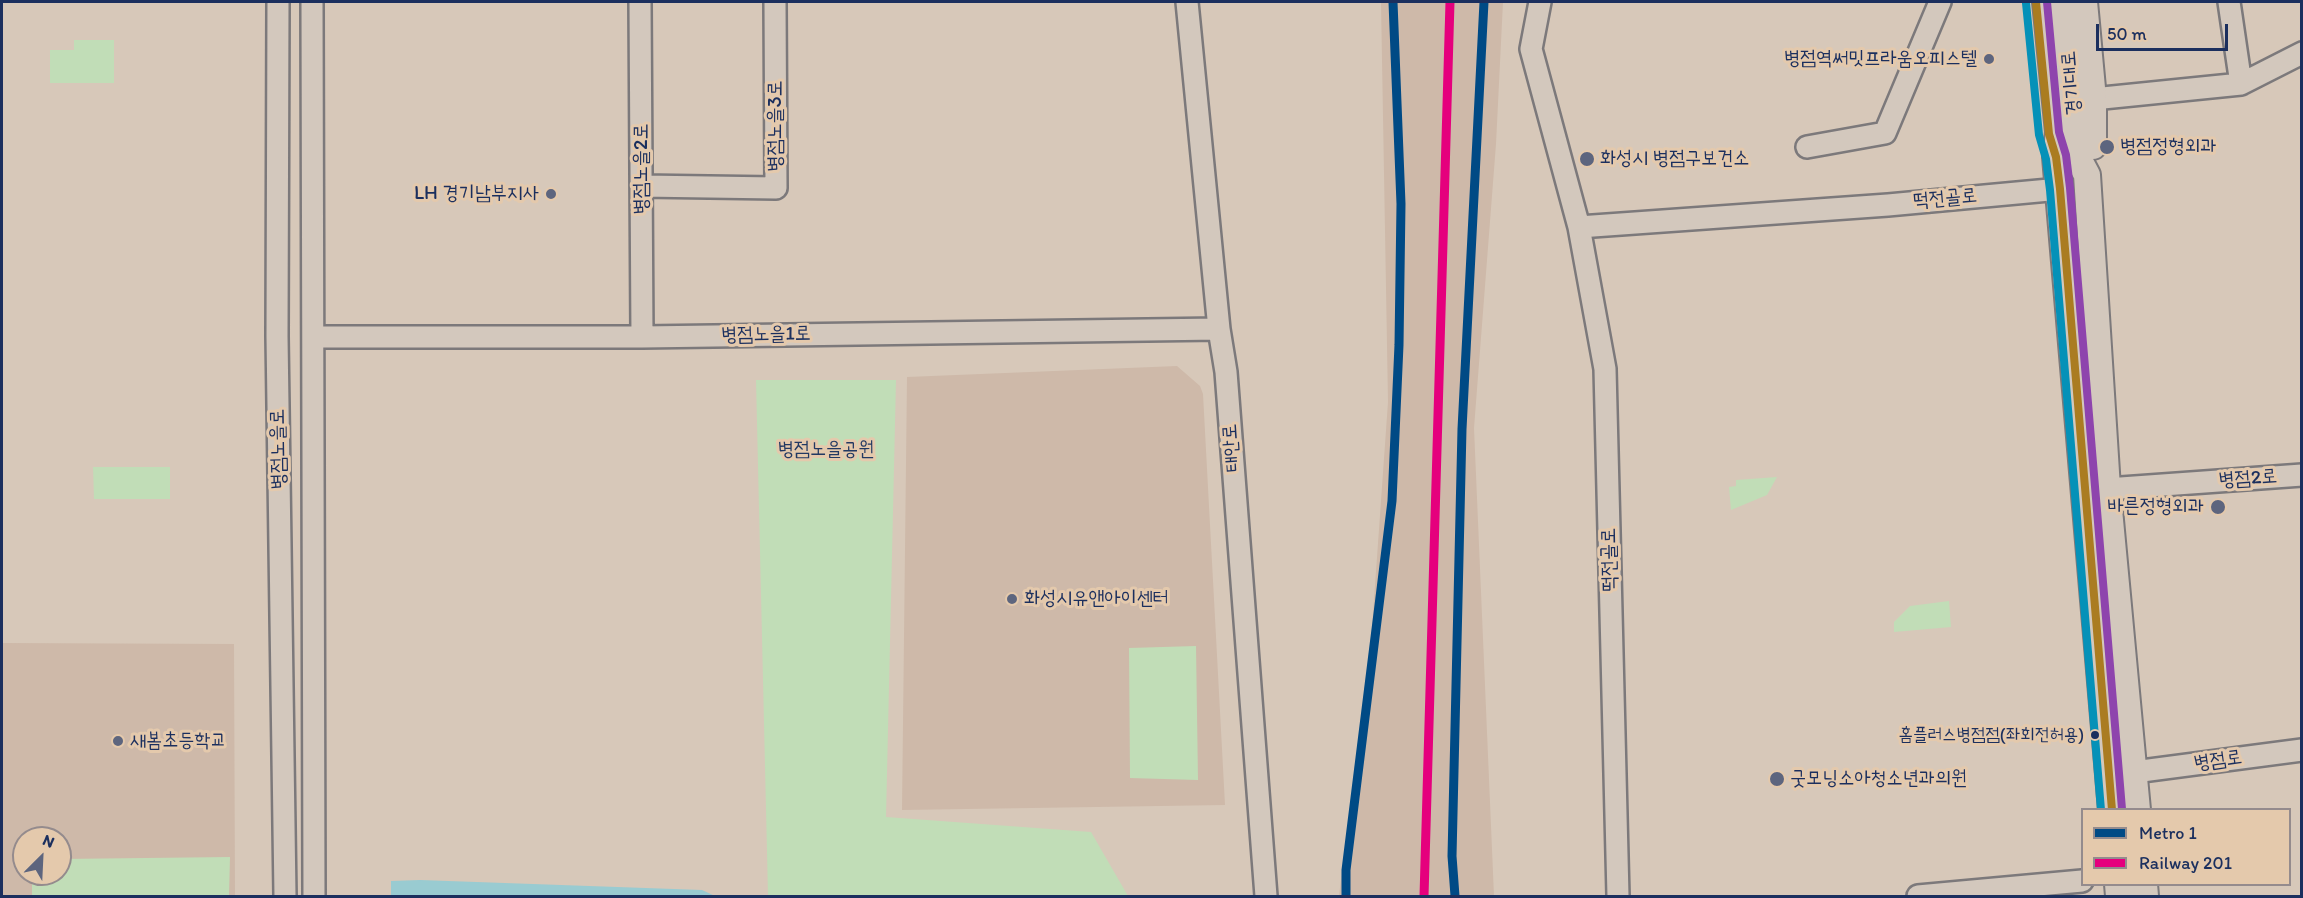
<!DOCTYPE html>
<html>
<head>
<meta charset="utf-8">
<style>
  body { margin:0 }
  #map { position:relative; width:2303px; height:898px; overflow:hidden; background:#d7c8b9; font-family:Itim,sans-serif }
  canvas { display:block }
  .frame { position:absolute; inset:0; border:3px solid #1b2f5e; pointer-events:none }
  .legend { position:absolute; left:2081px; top:808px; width:210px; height:78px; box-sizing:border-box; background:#e4c9ac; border:2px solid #948b8d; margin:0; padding:8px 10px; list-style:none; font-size:18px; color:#1b2f5e }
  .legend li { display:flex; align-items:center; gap:12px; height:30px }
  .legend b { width:30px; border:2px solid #948b8d }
  .north { position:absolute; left:12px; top:826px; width:60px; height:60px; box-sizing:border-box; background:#e4c9ac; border:2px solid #948b8d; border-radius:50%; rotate:24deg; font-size:16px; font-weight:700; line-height:24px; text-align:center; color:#1b2f5e }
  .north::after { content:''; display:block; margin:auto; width:21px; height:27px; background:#5d657e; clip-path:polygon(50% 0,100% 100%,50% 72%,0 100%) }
  .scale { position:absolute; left:2096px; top:24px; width:132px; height:27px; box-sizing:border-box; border:3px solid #1b2f5e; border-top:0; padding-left:8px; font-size:18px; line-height:21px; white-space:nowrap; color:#1b2f5e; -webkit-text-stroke:4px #e4c9ac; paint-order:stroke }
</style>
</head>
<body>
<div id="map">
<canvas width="2303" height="898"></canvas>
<div class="frame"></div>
<ul class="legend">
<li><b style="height:8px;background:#004a85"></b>Metro 1</li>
<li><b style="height:8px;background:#e5007d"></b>Railway 201</li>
</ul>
<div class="north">N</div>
<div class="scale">50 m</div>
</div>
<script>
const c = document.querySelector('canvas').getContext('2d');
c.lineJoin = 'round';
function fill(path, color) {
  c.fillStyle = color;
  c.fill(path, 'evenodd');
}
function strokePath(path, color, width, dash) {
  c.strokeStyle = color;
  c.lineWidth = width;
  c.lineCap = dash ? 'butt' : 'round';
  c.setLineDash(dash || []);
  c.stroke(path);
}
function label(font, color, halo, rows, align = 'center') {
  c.font = font + ' Itim,"Poor Story",sans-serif';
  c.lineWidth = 6;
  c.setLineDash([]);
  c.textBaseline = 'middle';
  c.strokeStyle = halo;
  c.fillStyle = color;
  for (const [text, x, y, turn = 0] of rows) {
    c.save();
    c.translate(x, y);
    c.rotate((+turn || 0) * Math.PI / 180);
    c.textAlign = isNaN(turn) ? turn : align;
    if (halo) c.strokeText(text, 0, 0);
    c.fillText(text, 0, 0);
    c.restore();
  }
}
fill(new Path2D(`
  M1381,2H1503L1496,144L1474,428L1494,896H1339L1372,628L1388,402Z
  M1177,366L1200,386L1203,394L1225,805L902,810L907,377Z
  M2,643L234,644L235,896H2ZM24,838H60V874H24Z`), '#ceb9a9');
fill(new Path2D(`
  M74,40H114V83H50V50H74Z
  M756,380H896L886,817L1091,832L1128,896L768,895Z
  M93,467H170V499H94Z
  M1777,477L1767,495L1731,510L1729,487L1736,486V480Z
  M1949,601L1951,627L1894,632V622L1910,606Z
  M1196,646L1198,780L1130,778L1129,648Z
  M230,857L229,896H32V874H60V859Z`), '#c1ddb7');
fill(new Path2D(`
  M420,880L702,890L715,896H391V881Z`), '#99cbd1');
const minor = new Path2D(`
  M278,2L277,336L285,896
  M312,2L314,896
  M640,2L642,337
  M1187,2L1219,329L1226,372L1266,896
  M1540,2L1531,49L1579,227L1605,369L1618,896
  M2229,2L2241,84
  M2093,99L2241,84L2302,53
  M1807,147L1885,133L1940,2
  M642,186L776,188L775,2
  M1579,227L1888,205L2060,189
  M313,337H642L1219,329
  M2093,490L2302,475
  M2134,772L2302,750
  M1918,896L2082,881`);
const major = new Path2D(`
  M2046,2L2059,132L2056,157L2112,810
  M2065,2L2079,160L2087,175L2107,488L2137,810
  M2084,2L2093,99V146
  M2118,884L2119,896
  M2144,884L2145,896`);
strokePath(minor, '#7c797b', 26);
strokePath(major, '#7c797b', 30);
strokePath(minor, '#d3c8bd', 21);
strokePath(major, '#d3c8bd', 26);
strokePath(new Path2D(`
  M2036,2L2049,134L2056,157L2060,189L2112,810`), '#aa7c21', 8);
strokePath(new Path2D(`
  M2026,3L2039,135L2046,159L2050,190L2101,810`), '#0591b8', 8);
strokePath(new Path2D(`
  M2047,2L2059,132L2066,155L2070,188L2122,809`), '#8e44ad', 8);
strokePath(new Path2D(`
  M1424,896L1450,2`), '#e5007d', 9);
strokePath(new Path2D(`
  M1346,896V870L1392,501L1399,345L1401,204L1393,2
  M1455,896L1452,856L1462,429L1484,2`), '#004a85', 9);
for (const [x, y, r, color] of [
  [1989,59,6,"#5d657e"],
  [2107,147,8,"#5d657e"],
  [1587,159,8,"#5d657e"],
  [551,194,6,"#5d657e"],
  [2218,507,8,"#5d657e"],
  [1012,599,6,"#5d657e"],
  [2095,735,5,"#1b2f5e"],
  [118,741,6,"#5d657e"],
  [1777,779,8,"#5d657e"]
]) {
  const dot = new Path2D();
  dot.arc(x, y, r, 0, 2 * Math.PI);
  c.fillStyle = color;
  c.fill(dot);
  strokePath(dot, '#e4c9ac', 2);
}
label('18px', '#1b2f5e', '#e4c9ac', [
  ["홈플러스병점점(좌회전허용)",2084,735]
], 'right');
label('20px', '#1b2f5e', '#e4c9ac', [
  ["병점역써밋프라움오피스텔",1977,59,"right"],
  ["병점정형외과",2120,147],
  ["화성시 병점구보건소",1600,159],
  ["LH 경기남부지사",539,194,"right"],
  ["바른정형외과",2204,507,"right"],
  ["화성시유앤아이센터",1024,599],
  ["새봄초등학교",130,741],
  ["굿모닝소아청소년과의원",1790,779]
], 'left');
label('20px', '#1b2f5e', '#e4c9ac', [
  ["경기대로",2072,83,-95],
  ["병점노을3로",776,126,-90],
  ["병점노을2로",642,169,-90],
  ["떡전골로",1945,199,-5],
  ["병점노을1로",766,335,-1],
  ["태안로",1232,448,-94],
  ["병점노을로",279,449,-91],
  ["병점2로",2248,479,-4],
  ["떡전골로",1610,560,-91],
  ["병점로",2218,761,-8]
]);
label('20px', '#223962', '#e4c9ac', [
  ["병점노을공원",826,450]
]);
</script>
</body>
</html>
